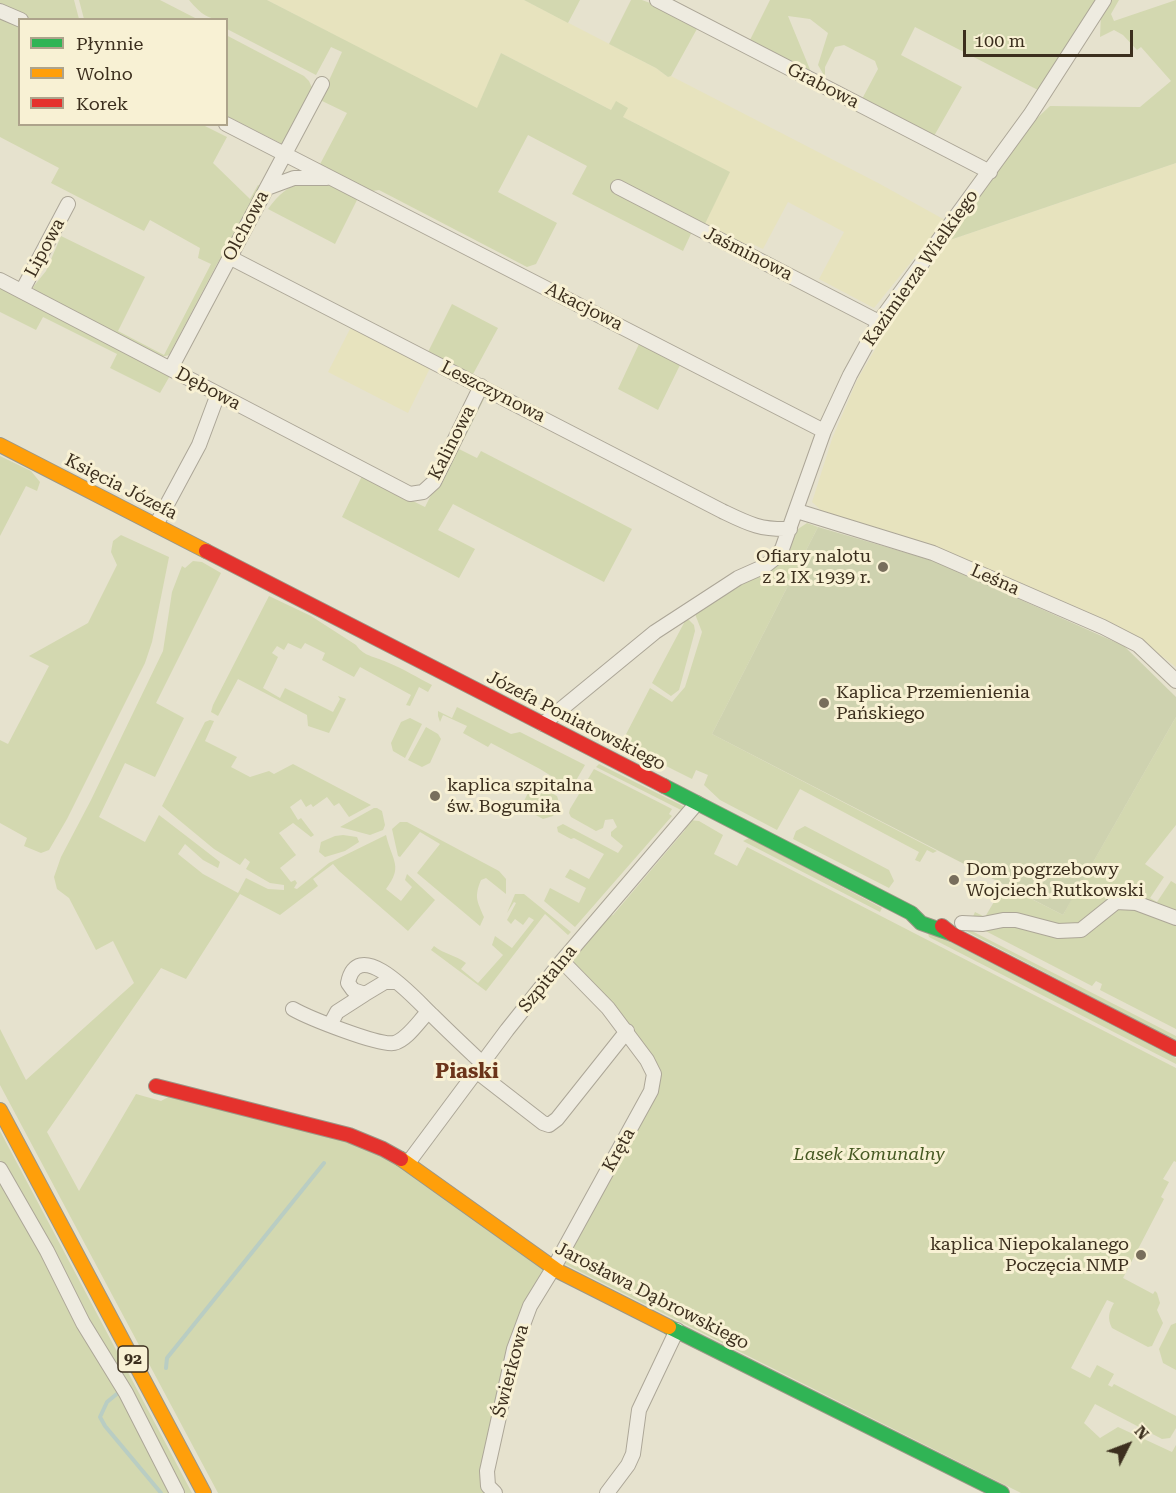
<!DOCTYPE html>
<html>
<head>
<meta charset="utf-8">
<style>
  body { margin:0 }
  #map { position:relative; width:1176px; height:1493px; overflow:hidden; background:#e6e2ce; font-family:"Roboto Serif",serif }
  canvas { display:block }
  .legend { position:absolute; left:18px; top:18px; width:210px; height:108px; box-sizing:border-box; background:#f8f1d4; border:2px solid #ada38b; margin:0; padding:8px 10px; list-style:none; font-size:18px; color:#3c2f1e }
  .legend li { display:flex; align-items:center; gap:12px; height:30px }
  .legend b { width:30px; border:2px solid #ada38b }
  .north { position:absolute; left:1098px; top:1415px; width:60px; height:60px; -webkit-text-stroke:4px #f8f1d4; paint-order:stroke; rotate:48deg; font-size:16px; font-weight:700; line-height:24px; text-align:center; color:#3c2f1e }
  .north::after { content:''; display:block; margin:auto; width:21px; height:27px; background:#3c2f1e; clip-path:polygon(50% 0,100% 100%,50% 72%,0 100%) }
  .scale { position:absolute; left:963px; top:30px; width:170px; height:27px; box-sizing:border-box; border:3px solid #3c2f1e; border-top:0; padding-left:8px; font-size:18px; line-height:21px; white-space:nowrap; color:#3c2f1e; -webkit-text-stroke:4px #f8f1d4; paint-order:stroke }
</style>
</head>
<body>
<div id="map">
<canvas width="1176" height="1493"></canvas>
<ul class="legend">
<li><b style="height:8px;background:#30b455"></b>Płynnie</li>
<li><b style="height:8px;background:#ff9f0a"></b>Wolno</li>
<li><b style="height:8px;background:#e5322d"></b>Korek</li>
</ul>
<div class="north">N</div>
<div class="scale">100 m</div>
</div>
<script>
const c = document.querySelector('canvas').getContext('2d');
c.lineJoin = 'round';
function fill(path, color) {
  c.fillStyle = color;
  c.fill(path, 'evenodd');
}
function strokePath(path, color, width, dash) {
  c.strokeStyle = color;
  c.lineWidth = width;
  c.lineCap = dash ? 'butt' : 'round';
  c.setLineDash(dash || []);
  c.stroke(path);
}
function label(font, color, halo, rows, align = 'center') {
  c.font = font + ' "Roboto Serif",serif';
  c.lineWidth = 6;
  c.setLineDash([]);
  c.textBaseline = 'middle';
  c.strokeStyle = halo;
  c.fillStyle = color;
  for (const [text, x, y, turn = 0] of rows) {
    c.save();
    c.translate(x, y);
    c.rotate((+turn || 0) * Math.PI / 180);
    c.textAlign = isNaN(turn) ? turn : align;
    if (halo) c.strokeText(text, 0, 0);
    c.fillText(text, 0, 0);
    c.restore();
  }
}
fill(new Path2D(`
  M267,0H524L656,68L668,77L671,76L880,184L945,220L874,308L819,279L844,232L788,202L763,249L750,243L739,245L704,226L729,172L623,117L616,102L611,110L501,53L477,109Z
  M1176,163V667L1134,635L1106,620L936,547L823,512L812,502L832,439L857,380L887,329L947,241Z
  M351,327L430,368L408,413L328,372Z`), '#e7e3be');
fill(new Path2D(`
  M0,0H74L79,19H31L0,3Z
  M79,0H160L197,19H84Z
  M189,0H267L477,108L501,53L611,110L616,101L628,108L623,117L730,172L704,226L696,223L683,251L572,194L587,166L528,135L498,192L557,223L536,264L527,267L379,190L372,191L318,168L347,113L320,100L342,52L331,47L316,75L227,29L226,20C207,19 202,15 189,0Z
  M524,0H580L568,23Z
  M631,0H642L650,3L698,27L671,76L668,77L656,68L609,44Z
  M770,0H1099L1038,90L915,27L901,55L962,87L934,136L862,99L878,69L875,61L844,45L835,47L825,67V77L818,65L828,33L810,19L788,16L811,72L750,40Z
  M1109,0H1119L1111,14L1114,21L1176,0V163L947,241L1036,119L1050,106L1140,107L1171,81L1141,47L1137,50L1123,35L1114,30L1100,37L1101,13Z
  M0,17L19,22L20,124L203,125L227,137L213,163L250,199L258,185L264,188L217,264L169,355L158,358L35,294L33,287L46,271L61,236L145,277L118,331L164,355L211,264L198,258L200,248L150,220L144,231L51,183L59,168L0,137Z
  M226,35L304,76L309,81L313,90L288,147L227,116Z
  M306,180L331,185L358,198L335,244L268,209C278,195 289,185 306,180Z
  M0,288L171,374L160,393L110,368L117,354L43,317L36,330L0,312Z
  M452,304L498,328L472,376L428,352Z
  M639,344L680,365L658,410L618,389Z
  M485,397L459,449L477,458L481,451L632,529L604,582L453,504L438,530L475,549L459,578L342,517L362,476L425,507L469,420L479,402Z
  M0,456L31,471L40,482L37,491L26,486L0,536Z
  M807,523L818,527L712,734L937,851L933,853L927,850L920,862L915,860L919,852L800,789L777,830L720,800L704,785L708,775L696,770L692,779L650,758L651,755L637,748L635,750L611,744L615,736L623,740L650,688L672,702L685,687L702,632L695,614L754,575L795,531Z
  M121,535L169,557L152,642L145,663L67,819L49,850L41,853L24,846L27,838L0,823V740L8,744L49,666L29,656L88,623L117,565L111,552L113,541Z
  M193,561L202,562L221,573L156,703L184,718L155,777L125,763L99,817L145,842L159,815L220,862L218,868L203,860L185,844L178,854L203,874L238,893L246,878L268,889L284,890V885L270,883L246,869L250,862L245,858L240,865L214,849L162,806L205,722L210,720L214,721L205,741L237,757L231,767L250,777L269,771L274,774L293,764L371,805L349,817L339,803L334,806L327,797L313,807L311,804L306,807L301,799L290,807L298,820L301,818L314,835L311,837L293,823L279,833L296,855L280,868L291,882L295,880L297,883L294,888L297,889L329,863L386,835C393,863 403,866 386,889L401,901L412,887L405,880L407,874L435,900L408,931L339,871L333,864L313,879L318,886L280,915L240,894L186,979L161,968L47,1132L79,1191L136,1094L161,1101L172,1095L344,1138L398,1163L546,1269L524,1308L482,1475L491,1493H218L0,1085V1029L26,1080L134,983L113,941L96,950L69,898L57,889L54,877L61,857L91,800L163,651L172,592L182,566L185,568Z
  M269,596L311,616L356,645C364,657 377,657 389,663C404,669 418,678 432,685L428,692L419,687L410,706L406,705L411,695L360,667L354,677L322,660L325,653L305,643L301,649L288,643L284,650L277,646L272,653L278,657L263,688L280,698L285,688L333,712L340,699L338,696L346,699L329,733L308,726L307,715L238,679L218,716L211,712L213,705Z
  M682,620H689L694,625L695,631L679,690L671,696L652,683L684,623Z
  M457,707L511,734L520,732L585,765L574,784L567,786L540,769L491,743L488,747L463,733L467,726L443,715L440,722L438,716V711L452,718Z
  M1176,717V825L1145,864L1164,877L1150,898L1157,902L1171,881L1176,884V1029L1100,990L1102,984L1096,981L1092,986L970,923L975,912L985,917L1004,885L1063,915L1076,891L1083,895L1087,889L1080,885Z
  M410,718L422,724L405,758L393,751L391,743L401,722Z
  M426,727L438,734L441,739L430,763L422,767L408,760Z
  M599,764L683,806V811L596,767Z
  M594,769L672,809L669,814L672,816L575,927L544,901L550,888L579,903L586,888L565,877L570,869L589,879L604,854L574,838L571,839L558,832L557,827L563,824L618,853L623,846L611,836V832L617,827L613,819L605,820L603,828L596,831L571,817L569,813L570,809Z
  M533,783L557,796L560,805L553,816L543,819L521,807Z
  M374,808H377L382,811L385,825L383,830L370,835L340,827Z
  M690,820L699,821L723,835L714,854L737,866L747,847L1176,1068V1162L1174,1161L1163,1179L1169,1182L1161,1197L1164,1199L1123,1278L1153,1294L1155,1291L1157,1293L1160,1303L1157,1310L1163,1323L1152,1346L1148,1347L1112,1328C1107,1318 1109,1312 1114,1303L1107,1300L1071,1368L1090,1378L1097,1365L1114,1374L1108,1385L1112,1387L1114,1384L1176,1416V1428L1170,1438L1162,1439L1095,1404L1084,1423L1100,1438L1118,1427L1172,1452L1176,1445V1493H1021L563,1263L658,1073L575,966L573,956L607,917L613,915L685,830L686,824Z
  M400,822H407L499,871L506,879V894L486,878L481,880C474,897 477,901 484,917L480,926L417,873L440,844L420,832L400,857L398,856L392,829Z
  M805,826L889,870L894,881L889,888L793,839L796,831Z
  M343,835L357,837L359,842L345,851L325,857L319,852L321,842L335,836Z
  M749,838L882,908L880,912L743,841Z
  M515,894H524L571,932L568,935L545,914L486,991L431,950L434,946C444,954 455,955 466,963L461,969L478,983L503,955L492,945L495,936L512,948L534,920L529,917L523,925L515,919L511,924L507,920L516,903L514,902L507,913Z
  M966,928L1176,1036V1041L966,931Z
  M927,930L1176,1058V1064L929,937Z
  M0,1131L192,1493H181L15,1184L0,1160Z
  M0,1177L123,1395L173,1493H0Z
  M1176,1323V1370L1163,1363L1159,1349L1171,1325Z`), '#d3d8b0');
fill(new Path2D(`
  M818,527L934,561L1124,646L1176,697V717L1063,915L712,734Z`), '#ced2af');
strokePath(new Path2D(`
  M166,1368L167,1358L324,1163
  M118,1393L107,1402L100,1417L105,1426L161,1493`), '#b9cdc3', 4);
const street = new Path2D(`
  M657,0L990,172
  M0,11L21,20
  M226,124L824,431
  M618,187L879,322
  M267,188L294,178H327
  M229,257L722,511C749,524 760,530 790,529
  M0,280L410,494L423,492L434,482L481,386
  M22,291L68,204
  M171,368L322,84
  M797,511L933,553L1103,627L1138,645L1176,681
  M156,525L199,445L218,394
  M543,724L655,632L738,578L765,566L775,558L782,549L824,431L850,375L879,322L1030,115L1104,0
  M962,923L983,924L1003,920H1016L1058,931L1081,930L1116,902L1136,903L1176,918
  M365,994L353,990L348,983C358,933 418,1002 432,1015C448,1031 465,1047 482,1063
  M293,1009C309,1018 379,1046 394,1043C407,1040 419,1021 428,1012
  M330,1025L337,1012L365,994L385,982H397
  M476,1071L543,1123L549,1125L557,1119L627,1031
  M408,1163L507,1030L562,961L697,803
  M0,1169L47,1251L83,1323L126,1393L177,1493
  M495,1493L488,1486L487,1471L514,1349L530,1306L557,1262L651,1091L654,1074L647,1060L608,1008L562,961
  M607,1493L628,1465L633,1454L639,1410L677,1330`);
const fast = new Path2D(`
  M664,786L911,913L921,923L952,934
  M669,1327L1002,1493`);
const slow = new Path2D(`
  M0,445L206,551
  M0,1110L204,1493
  M401,1159L558,1271L669,1327`);
const jam = new Path2D(`
  M206,551L664,786
  M942,926L952,934L1176,1049
  M156,1086L349,1135L383,1149L401,1159`);
strokePath(street, '#aca697', 16);
strokePath(fast, '#9b9686', 16);
strokePath(slow, '#9b9686', 16);
strokePath(jam, '#9b9686', 16);
strokePath(street, '#eeebe0', 14);
strokePath(fast, '#30b455', 14);
strokePath(slow, '#ff9f0a', 14);
strokePath(jam, '#e5322d', 14);
for (const [x, y, r, color] of [
  [883,567,6,"#786e5c"],
  [824,703,6,"#786e5c"],
  [435,796,6,"#786e5c"],
  [954,880,6,"#786e5c"],
  [1141,1255,6,"#786e5c"]
]) {
  const dot = new Path2D();
  dot.arc(x, y, r, 0, 2 * Math.PI);
  c.fillStyle = color;
  c.fill(dot);
  strokePath(dot, '#f8f1d4', 2);
}
for (const [x, y, w] of [
  [133,1359,30]
]) {
  const box = new Path2D();
  box.roundRect(x - w / 2, y - 13, w, 26, 4.5);
  c.fillStyle = '#f8f1d4';
  c.fill(box);
  strokePath(box, '#3c2f1e', 1.5);
}
label('bold 16px', '#3c2f1e', null, [
  ["92",133,1359]
]);
label('18px', '#3c2f1e', '#f8f1d4', [
  ["Grabowa",823,86,27],
  ["Olchowa",246,226,-62],
  ["Lipowa",45,248,-62],
  ["Jaśminowa",748,254,27],
  ["Kazimierza Wielkiego",921,268,-55],
  ["Akacjowa",584,307,27],
  ["Dębowa",208,389,28],
  ["Leszczynowa",493,392,27],
  ["Kalinowa",452,443,-63],
  ["Księcia Józefa",121,487,27],
  ["Leśna",995,580,24],
  ["Józefa Poniatowskiego",576,721,27],
  ["Szpitalna",548,979,-51],
  ["Kręta",619,1150,-61],
  ["Jarosława Dąbrowskiego",652,1296,27],
  ["Świerkowa",511,1371,-75]
]);
label('18px', '#3c2f1e', '#f8f1d4', [
  ["Ofiary nalotu",871,557,"right"],
  ["z 2 IX 1939 r.",871,578,"right"],
  ["Kaplica Przemienienia",836,693],
  ["Pańskiego",836,714],
  ["kaplica szpitalna",447,786],
  ["św. Bogumiła",447,807],
  ["Dom pogrzebowy",966,870],
  ["Wojciech Rutkowski",966,891],
  ["kaplica Niepokalanego",1129,1245,"right"],
  ["Poczęcia NMP",1129,1266,"right"]
], 'left');
label('italic 18px', '#465923', '#f8f1d4', [
  ["Lasek Komunalny",869,1155]
]);
label('bold 20px', '#6b341a', '#f8f1d4', [
  ["Piaski",467,1072]
]);
</script>
</body>
</html>
